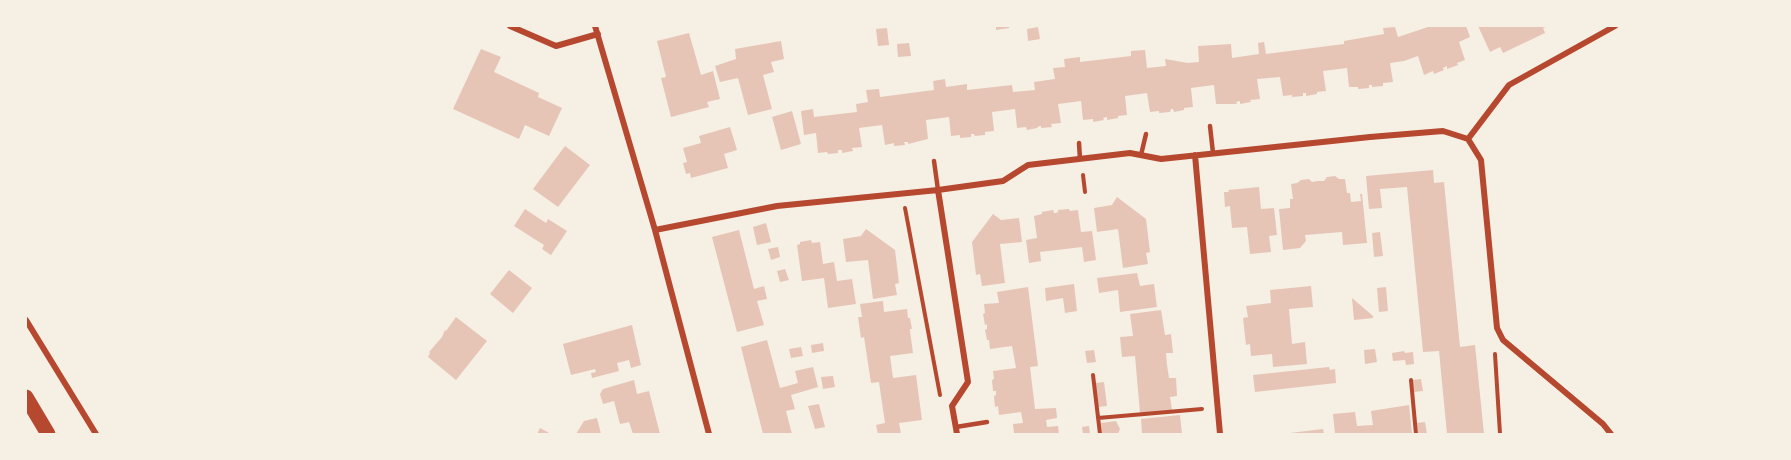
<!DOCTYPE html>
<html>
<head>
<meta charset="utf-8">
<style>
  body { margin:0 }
  #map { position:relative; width:1791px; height:460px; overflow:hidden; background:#f6efe4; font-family:"DejaVu Sans",sans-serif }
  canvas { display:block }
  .frame { position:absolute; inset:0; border:27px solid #f6efe4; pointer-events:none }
</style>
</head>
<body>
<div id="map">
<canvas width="1791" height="460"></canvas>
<div class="frame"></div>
</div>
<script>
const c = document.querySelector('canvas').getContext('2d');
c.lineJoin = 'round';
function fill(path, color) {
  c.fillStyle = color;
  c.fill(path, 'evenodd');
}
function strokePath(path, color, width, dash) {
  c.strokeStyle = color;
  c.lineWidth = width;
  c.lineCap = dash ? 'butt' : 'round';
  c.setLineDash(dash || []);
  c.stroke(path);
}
fill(new Path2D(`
  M996,26H1009V28L996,30Z
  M1431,26H1466L1470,37L1459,42L1465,60L1457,63L1458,65L1447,69V66L1443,68L1444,70L1434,74L1433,71L1424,75L1418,56L1404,61L1390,63L1393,82L1383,83V86L1372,87V85H1369V88L1358,89V87H1349L1347,68L1323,71L1326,91L1317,92V94L1306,96V93H1303V96L1292,97V95L1283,96L1280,77L1257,79L1260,99L1250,100L1251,102L1240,104V101L1236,102L1237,104H1216L1214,85L1191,88L1193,107L1184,108V110L1174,112L1173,109H1171L1170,112L1159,113V111L1150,112L1147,93L1125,96L1127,115L1118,116V118L1107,120V117L1103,118L1104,120L1093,122V119L1083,120L1081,101L1058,104L1061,123L1051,124L1052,127L1041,128V126H1039L1037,128L1027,130L1026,127L1017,128L1015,109L992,112L994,131L985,132V135L975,136L974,134H971V137L960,138V135L951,136L949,117L926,120L928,139L908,144V142H904L905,145L894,146V143L885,145L882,125L859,128L862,147L852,148L853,151L842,153V150H838V153L828,154L827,152L818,153L816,133L804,135L801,111L813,109L814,117L857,112L856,104L868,102L866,90L879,89L880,97L934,90L933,81L945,79L946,87L967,84V90L1012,85L1013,92L1035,90L1034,82L1055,79L1053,68L1065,67L1064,59L1080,57V62L1131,56V51L1145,50L1147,68L1166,66L1165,59L1188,63L1199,62L1198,46L1231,44L1232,58L1259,54L1258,43L1264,42L1266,54L1344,44V41L1384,34L1383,28L1395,27L1398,37Z
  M1478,26H1549L1543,28L1545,33L1503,53L1500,47L1490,52Z
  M1038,27L1040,39L1028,41L1027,29Z
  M887,28L889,45L878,46L876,29Z
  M689,33L701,75L713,71L720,99L707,102L709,107L671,117L661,78L666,77L657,41Z
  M781,41L784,59L771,62L774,72L763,75L772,109L748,115L738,78L720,82L715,66L736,59L735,49Z
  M909,43L911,56L898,57L897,44Z
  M481,49L501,57L494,72L539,93L538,97L562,108L549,136L525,125L519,139L453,109Z
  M792,111L801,144L781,150L772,117Z
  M730,127L737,150L724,154L728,168L691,178L690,173L686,174L683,163L687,162L683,148L701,143L699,136Z
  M565,146L590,165L558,207L533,189Z
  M1433,170L1434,183L1444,182L1460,347L1475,345L1484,434H1447L1439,351L1423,352L1407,187L1380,189L1382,208L1369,209L1366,176Z
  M1335,176L1339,179H1345L1347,193H1350L1351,202L1361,201L1360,194H1362L1367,243L1343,245L1342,232L1305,235L1306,241L1300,248L1283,250L1279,209L1290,208V199H1293L1291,184L1297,183L1301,180L1309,179L1312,182L1318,181H1324L1327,177Z
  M1259,187L1261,209L1274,208L1277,235L1269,236L1271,252L1250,254L1247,227L1232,228L1230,206L1225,207L1224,192H1229L1228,190Z
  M1117,197L1146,219L1150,252L1146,253L1148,264L1123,268L1118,229L1097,232L1094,208L1112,205Z
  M525,209L546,223L548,219L567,231L551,255L542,249L544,245L514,226Z
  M1069,209L1070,211L1078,210L1081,232L1092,231L1096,260L1084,262L1082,247L1040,252L1041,261L1029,263L1026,240L1037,238L1034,216L1042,214V212L1053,210L1054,213H1056L1058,212V210Z
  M993,214L1001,220L1019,218L1022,242L1000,244L1005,283L982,286L980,274L976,275L972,242Z
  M766,223L771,242L757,245L753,227Z
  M866,229L895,250L899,283L895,284L897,295L873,299L868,260L846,262L843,239L861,236Z
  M739,230L754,289L764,286L767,299L757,301L764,325L737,332L712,237Z
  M1380,232L1383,256L1374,257L1372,233Z
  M811,240L812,243L820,242L823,264L834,262L837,281L852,279L856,304L828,308L824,278L802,281L797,245L800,244V242Z
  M778,247L780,257L771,260L768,249Z
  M785,269L789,280L780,282L777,271Z
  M509,270L532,288L513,313L490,294Z
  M1137,273L1140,286L1154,284L1157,307L1120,312L1118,290L1099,293L1097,278Z
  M1074,284L1077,311L1065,313L1063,298L1046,301L1045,288Z
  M1311,286L1313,307L1289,309L1292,344L1305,342L1307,364L1273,367L1272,354L1251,356L1250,344L1246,345L1243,318L1248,317L1246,306L1271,303L1270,290Z
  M1028,287L1038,366L1030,367L1035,409L1056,408L1057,418L1046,420L1047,427L1058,426L1059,434H1014L1013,424L1023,423L1021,412L999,415L998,406L995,407L994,396L996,395V391H993L992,380L994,379L993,371L1016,368L1012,346L990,349L989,340H987L985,330L987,329V324L985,325L983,314L985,313L984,304L999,303L997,292Z
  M1386,287L1388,311L1379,312L1377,288Z
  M1352,298L1373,316V318L1354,320Z
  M883,301L884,312L907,309L908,318H910L912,329H910V331L913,353L890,356L893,378L916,375L922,420L899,423L901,434H878L876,425L885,423L879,382L871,383L864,337L861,338L858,317H862L860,304Z
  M1161,310L1165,335L1171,334L1173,353H1166L1167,365L1169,378H1176L1177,396L1170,397L1172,410L1140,413L1135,356L1122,357L1120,337L1133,336L1130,314Z
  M456,317L487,341L456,380L428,357L430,353L429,352L442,337L445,330L446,331Z
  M632,325L641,365L631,368L629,360L617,363L619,371L592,378L591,373L596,372L595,369L571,375L563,344Z
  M767,340L780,388L798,383L795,371L813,367L818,387L791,395L795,409L786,411L792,434H763L747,371L741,347Z
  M823,343L824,351L812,353L811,345Z
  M801,347L803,356L791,358L789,349Z
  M1375,349L1377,362L1365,364L1364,350Z
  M1094,350L1096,362L1087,363L1085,351Z
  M1404,351L1405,353L1413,352L1414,364L1406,365L1405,360L1393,361L1392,353Z
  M1329,367L1330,370L1335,369L1336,383L1255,392L1253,375Z
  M833,376L835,387L823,389L821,377Z
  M1421,379L1423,391L1414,392L1413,380Z
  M634,380L637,394L649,391L660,434H633L629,422L620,424L614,401L603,404L600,394L603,389Z
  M1104,382L1107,406L1098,407L1095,383Z
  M819,404L825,427L815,429L808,406Z
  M1409,405L1412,434H1335L1333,414L1355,412L1357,426L1373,425L1371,411Z
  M1180,415L1182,434H1142L1141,419Z
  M597,418L601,434H588V433L576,434L584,421Z
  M1116,421L1120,429L1118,434H1102L1101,423Z
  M1425,422L1427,434H1418L1417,423Z
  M1089,426L1090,434H1083L1082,427Z
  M540,428L551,434H537Z
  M1323,429L1324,434H1290V433Z`), '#e6c5b7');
strokePath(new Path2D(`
  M1083,175L1085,192
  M905,208L940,395
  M1495,354L1500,434
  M1093,375L1100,434
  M1411,380L1416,434
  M1098,418L1202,409`), '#b5482f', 4);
strokePath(new Path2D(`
  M1210,126L1213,153
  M1079,143L1080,159
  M1141,155L1146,134
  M934,161L938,190
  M956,427L987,422`), '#b5482f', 4.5);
strokePath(new Path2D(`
  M510,26L556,46L598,34
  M595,26L655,230L709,434
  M1468,139L1481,160L1497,328L1503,340L1603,424L1611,434
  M1195,155L1220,434
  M938,190L968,382L952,406L957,434
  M655,230L777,206L938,190L1003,181L1028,165L1130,153L1161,159L1370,137L1443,131L1468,139L1509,85L1615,26
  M26,320L96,434`), '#b5482f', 6);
strokePath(new Path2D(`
  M26,397L48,434`), '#b5482f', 15);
</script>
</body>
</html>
